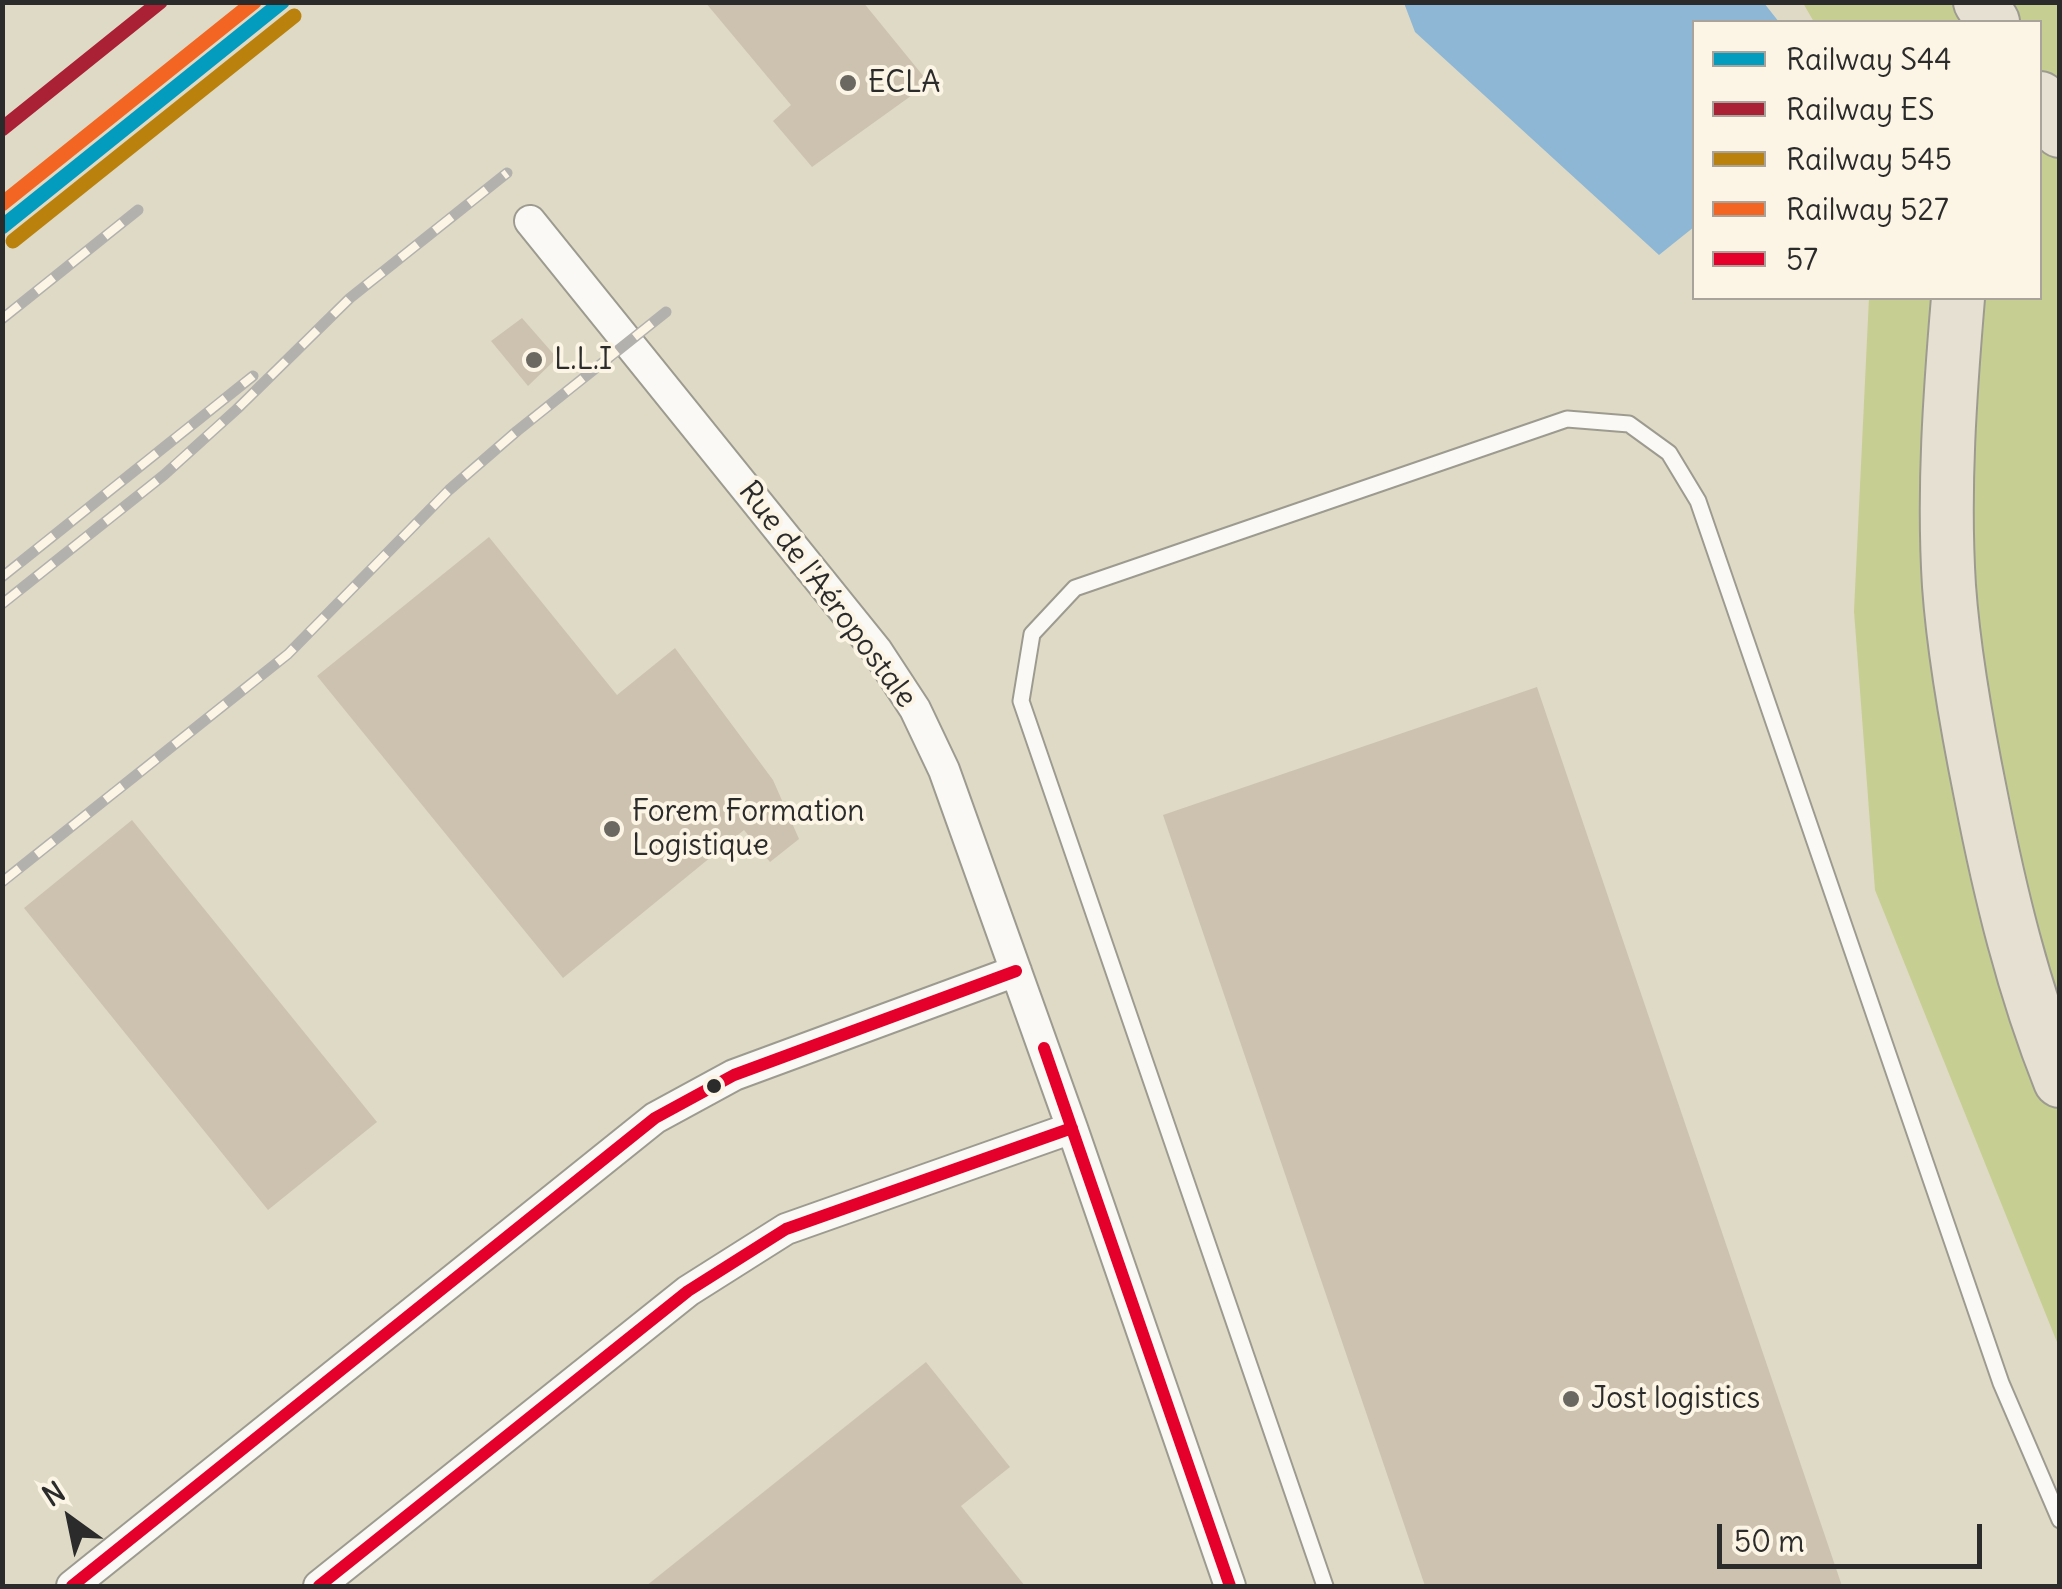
<!DOCTYPE html>
<html>
<head>
<meta charset="utf-8">
<style>
  body { margin:0 }
  #map { position:relative; width:2062px; height:1589px; overflow:hidden; background:#dedac6; font-family:Delius,sans-serif }
  canvas { display:block }
  .frame { position:absolute; inset:0; border:5px solid #2b2b2b; pointer-events:none }
  .legend { position:absolute; left:1692px; top:20px; width:350px; height:280px; box-sizing:border-box; background:#fcf5e5; border:2px solid #a8a49b; margin:0; padding:12px 18px; list-style:none; font-size:30px; color:#2b2b2b }
  .legend li { display:flex; align-items:center; gap:20px; height:50px }
  .legend b { width:50px; border:2px solid #a8a49b }
  .north { position:absolute; left:20px; top:1469px; width:100px; height:100px; -webkit-text-stroke:8px #fcf5e5; paint-order:stroke; rotate:327deg; font-size:28px; font-weight:700; line-height:40px; text-align:center; color:#2b2b2b }
  .north::after { content:''; display:block; margin:auto; width:35px; height:45px; background:#2b2b2b; clip-path:polygon(50% 0,100% 100%,50% 72%,0 100%) }
  .scale { position:absolute; left:1717px; top:1524px; width:265px; height:45px; box-sizing:border-box; border:5px solid #2b2b2b; border-top:0; padding-left:12px; font-size:30px; line-height:35px; white-space:nowrap; color:#2b2b2b; -webkit-text-stroke:8px #fcf5e5; paint-order:stroke }
</style>
</head>
<body>
<div id="map">
<canvas width="2062" height="1589"></canvas>
<div class="frame"></div>
<ul class="legend">
<li><b style="height:12px;background:#049cbe"></b>Railway S44</li>
<li><b style="height:12px;background:#aa2135"></b>Railway ES</li>
<li><b style="height:12px;background:#ba810d"></b>Railway 545</li>
<li><b style="height:12px;background:#f26522"></b>Railway 527</li>
<li><b style="height:12px;background:#e4002b"></b>57</li>
</ul>
<div class="north">N</div>
<div class="scale">50 m</div>
</div>
<script>
const c = document.querySelector('canvas').getContext('2d');
c.lineJoin = 'round';
function fill(path, color) {
  c.fillStyle = color;
  c.fill(path, 'evenodd');
}
function strokePath(path, color, width, dash) {
  c.strokeStyle = color;
  c.lineWidth = width;
  c.lineCap = dash ? 'butt' : 'round';
  c.setLineDash(dash || []);
  c.stroke(path);
}
function label(font, color, halo, rows, align = 'center') {
  c.font = font + ' Delius,sans-serif';
  c.lineWidth = 8;
  c.setLineDash([]);
  c.textBaseline = 'middle';
  c.strokeStyle = halo;
  c.fillStyle = color;
  for (const [text, x, y, turn = 0] of rows) {
    c.save();
    c.translate(x, y);
    c.rotate((+turn || 0) * Math.PI / 180);
    c.textAlign = isNaN(turn) ? turn : align;
    if (halo) c.strokeText(text, 0, 0);
    c.fillText(text, 0, 0);
    c.restore();
  }
}
fill(new Path2D(`
  M1803,3H2059V1347L1875,890L1854,611L1869,298H2040V22H1814Z`), '#c7ce92');
fill(new Path2D(`
  M1404,3H1764L1779,22H1694V227L1659,255L1415,32Z`), '#8eb7d5');
fill(new Path2D(`
  M705,2H863L929,83L812,167L773,121L791,105Z
  M522,318L557,358L528,386L491,341Z
  M489,537L617,695L675,648L773,780L799,839L770,862L744,830L563,978L317,676Z
  M1537,687L1842,1586H1425L1163,815Z
  M132,820L377,1122L268,1210L24,908Z
  M926,1362L1010,1467L961,1506L1025,1586H646Z`), '#cdc2b0');
const service = new Path2D(`
  M1325,1586L1021,701L1032,634L1075,588L1567,419L1629,424L1669,453L1698,501L2001,1383L2060,1520`);
const minor = new Path2D(`
  M530,221L877,651L915,709L944,770L1072,1128L1230,1586
  M72,1586L655,1118L734,1075L1016,971
  M319,1586L688,1291L786,1229L1072,1128`);
const motorway = new Path2D(`
  M1980,2L1993,22
  M2040,98L2060,131
  M1958,298C1950,393 1943,490 1949,586C1954,656 1967,727 1981,796C2000,893 2023,988 2060,1081`);
strokePath(service, '#9d9b90', 19);
strokePath(minor, '#9d9b90', 34);
strokePath(motorway, '#9d9b90', 56);
strokePath(service, '#faf9f6', 15);
strokePath(minor, '#faf9f6', 30);
strokePath(motorway, '#e6e0d3', 52);
const rail = new Path2D(`
  M2,319L138,210
  M2,577L253,376
  M2,604L164,475L237,409L350,298L507,173
  M2,882L288,654L449,490L517,431L666,312`);
strokePath(rail, '#b2b1ae', 11);
strokePath(rail, '#fcf5e5', 8, [22]);
strokePath(new Path2D(`
  M1044,1048L1230,1586
  M72,1586L655,1118L734,1075L1016,971
  M319,1586L688,1291L786,1229L1072,1128`), '#e4002b', 12);
strokePath(new Path2D(`
  M2,227L282,2`), '#049cbe', 15);
strokePath(new Path2D(`
  M2,129L160,2`), '#aa2135', 15);
strokePath(new Path2D(`
  M13,241L294,16`), '#ba810d', 15);
strokePath(new Path2D(`
  M2,204L254,2`), '#f26522', 15);
for (const [x, y, r, color] of [
  [848,83,10,"#6a6861"],
  [534,360,10,"#6a6861"],
  [612,829,10,"#6a6861"],
  [714,1086,9,"#2b2b2b"],
  [1571,1399,10,"#6a6861"]
]) {
  const dot = new Path2D();
  dot.arc(x, y, r, 0, 2 * Math.PI);
  c.fillStyle = color;
  c.fill(dot);
  strokePath(dot, '#fcf5e5', 4);
}
label('30px', '#2b2b2b', '#fcf5e5', [
  ["ECLA",868,83],
  ["L.L.I",554,360],
  ["Forem Formation",632,812],
  ["Logistique",632,846],
  ["Jost logistics",1591,1399]
], 'left');
label('30px', '#2b2b2b', '#fcf5e5', [
  ["Rue de l'Aéropostale",827,595,53]
]);
</script>
</body>
</html>
